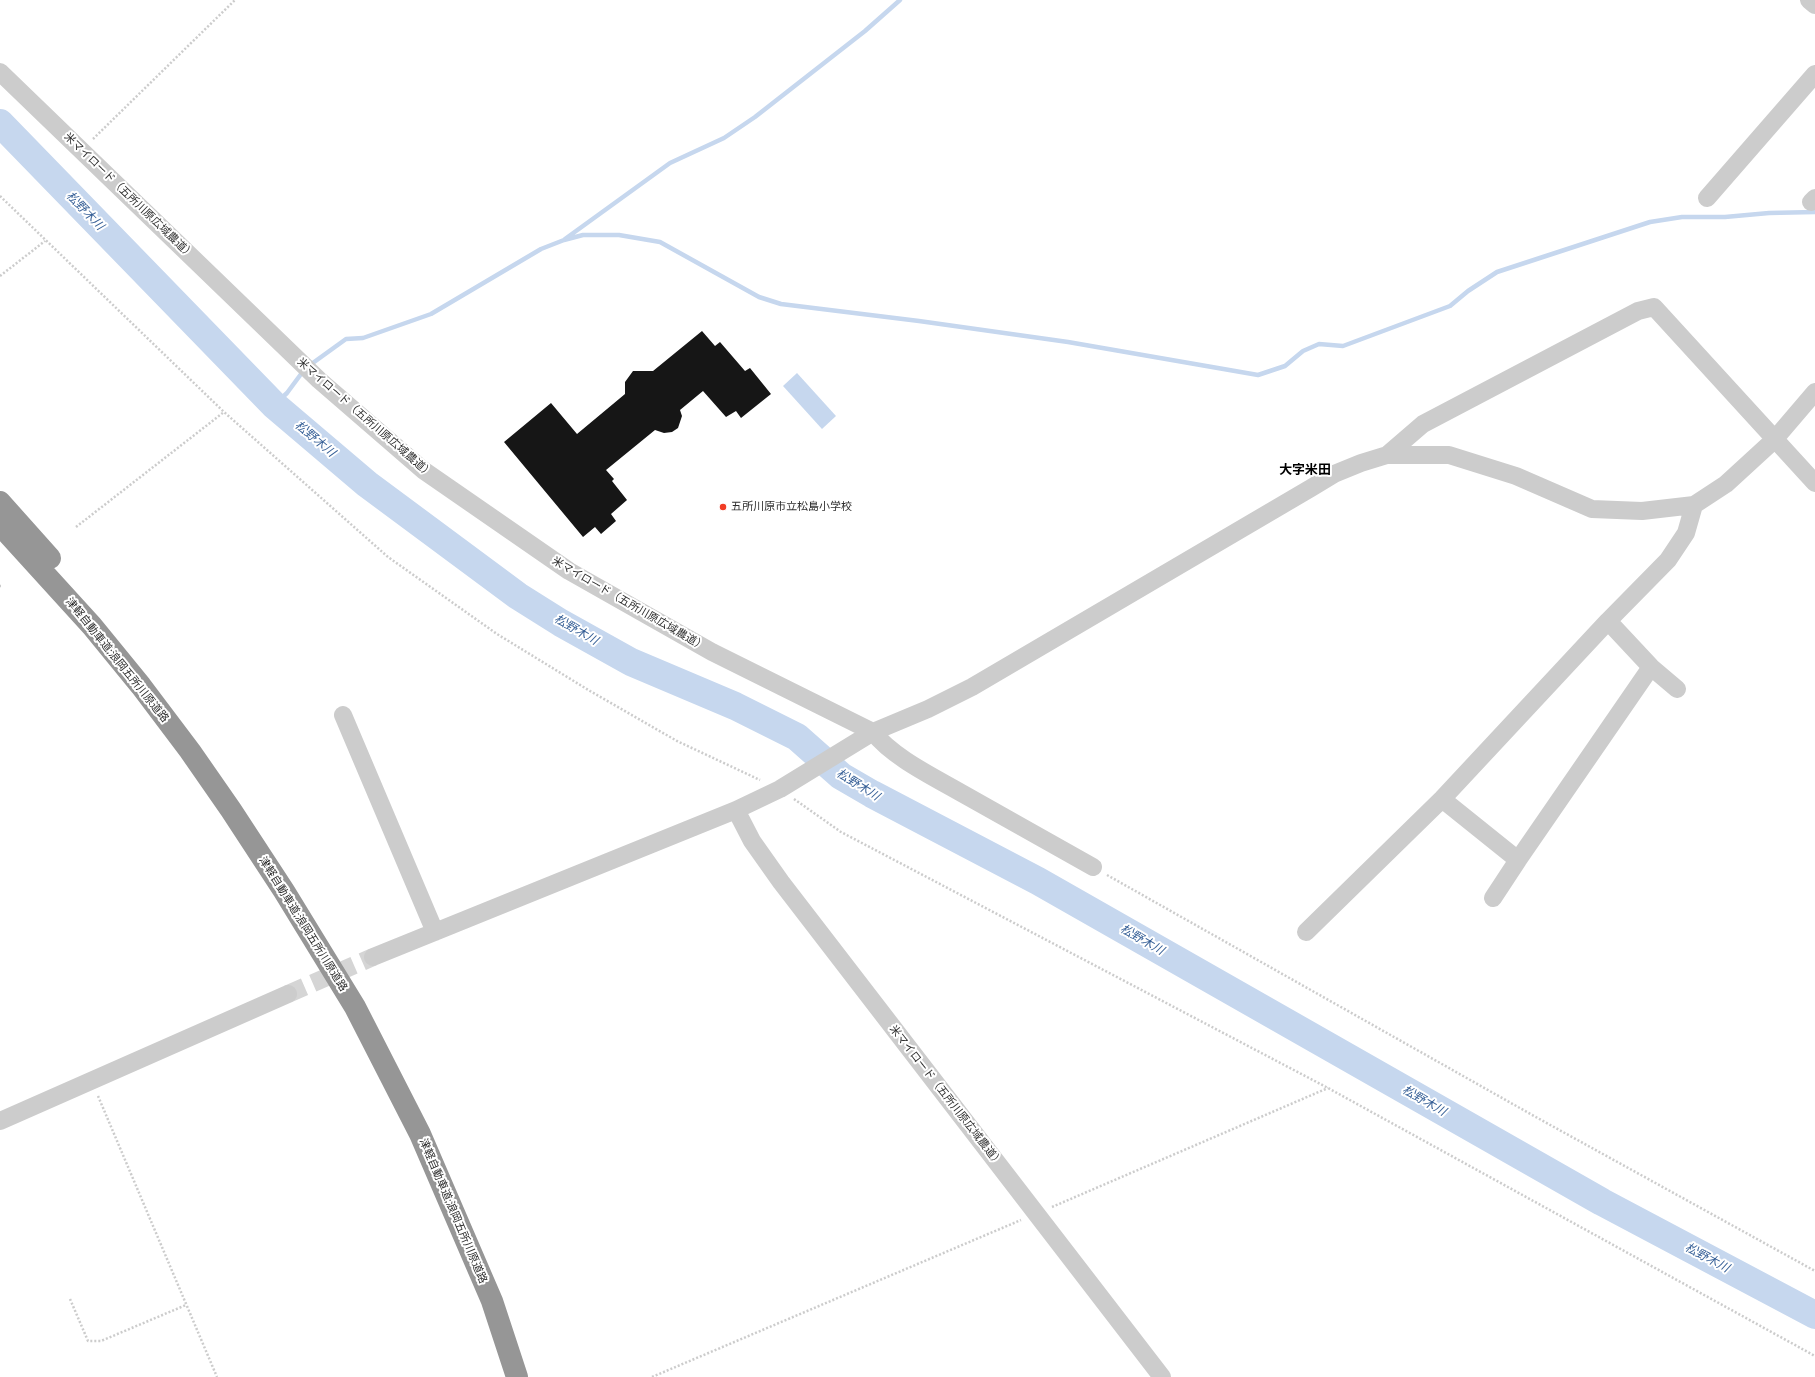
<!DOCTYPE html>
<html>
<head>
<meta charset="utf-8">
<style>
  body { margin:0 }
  canvas { display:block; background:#fff }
</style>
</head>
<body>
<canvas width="1815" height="1377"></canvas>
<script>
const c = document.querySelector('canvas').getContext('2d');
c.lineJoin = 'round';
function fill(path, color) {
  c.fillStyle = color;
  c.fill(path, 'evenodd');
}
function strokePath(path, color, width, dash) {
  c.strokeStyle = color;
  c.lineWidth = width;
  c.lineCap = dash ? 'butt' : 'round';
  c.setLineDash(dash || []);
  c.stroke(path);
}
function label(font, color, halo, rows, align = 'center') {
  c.font = font + ' Cabin,"Noto Sans JP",sans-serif';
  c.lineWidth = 4;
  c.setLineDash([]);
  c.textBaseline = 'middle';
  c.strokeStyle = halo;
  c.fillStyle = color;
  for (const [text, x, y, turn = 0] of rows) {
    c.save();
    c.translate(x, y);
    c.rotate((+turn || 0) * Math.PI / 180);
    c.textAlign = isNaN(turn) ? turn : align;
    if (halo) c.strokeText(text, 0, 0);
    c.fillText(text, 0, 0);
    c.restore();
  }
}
fill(new Path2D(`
  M797,373L836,416L822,429L783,386Z`), '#c6d7ee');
strokePath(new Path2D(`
  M565,239L670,163L724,138L755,117L865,31L900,0
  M310,365L346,339L363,338L431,314L541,249L564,240L583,235H619L660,242L759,297L781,304L919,321L1068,342L1258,375L1285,366L1303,351L1319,344L1343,346L1450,306L1468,291L1497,272L1650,222L1682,217H1725L1769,213L1815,212
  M274,405L287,393L304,370`), '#c6d7ee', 4.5);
strokePath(new Path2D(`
  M0,123L274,405L367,484L518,596L561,623L631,662L735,706L797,737L841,776L872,794L1038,881L1602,1202L1815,1315`), '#c6d7ee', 28);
fill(new Path2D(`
  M702,331L715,346L720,342L745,371L750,368L771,394L741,418L736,411L726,417L703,391L680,410L682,416L678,428L672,432L664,433L655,430L606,470L614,479L612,481L627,500L611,514L616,521L601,534L595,527L583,537L504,442L551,403L577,434L625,394V382L633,371H653Z`), '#161616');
strokePath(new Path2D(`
  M288,994L373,957`), '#d5d5d5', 18, [18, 9]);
strokePath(new Path2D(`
  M93,139L235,0
  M0,196L224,412L388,557L497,634L590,691L677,741L760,780
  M0,276L45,241
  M76,527L224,412
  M0,586H1
  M794,799L841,832L1328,1088L1815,1356
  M1107,875L1534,1116L1815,1271
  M98,1096L217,1377
  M1052,1207L1328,1088
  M70,1299L88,1341H101L186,1305
  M652,1377L1021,1220`), '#ccc', 2.5, [2, 2]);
strokePath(new Path2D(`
  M1809,0L1815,5
  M0,72L319,380L423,470L569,571L712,652L873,732C893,758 936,778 965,795C1008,819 1050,843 1093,867
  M1707,198L1815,74
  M1811,202L1815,198
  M1387,455L1423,424L1638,311L1654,307L1815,483
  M1608,621L1651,667L1677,689
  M343,715L435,932
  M1442,799L1518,860L1651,667
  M736,810L752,841L781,882L1162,1377
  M1493,898L1518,860
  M1306,932L1442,799L1608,621L1668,560L1686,533L1694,505
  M373,957L736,810L780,789L873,732L928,709L972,687L1311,488L1334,474L1361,463L1387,455H1449L1516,476L1592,509L1642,511L1694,505L1726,484L1774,440L1815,392
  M0,1121L288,994`), '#ccc', 18);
strokePath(new Path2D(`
  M0,502L50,558
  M0,525L92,626L141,686L190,751L231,810L284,891L355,1007L420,1134L492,1301L517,1377`), '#969696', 22);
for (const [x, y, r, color] of [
  [723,507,4,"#f13c25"]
]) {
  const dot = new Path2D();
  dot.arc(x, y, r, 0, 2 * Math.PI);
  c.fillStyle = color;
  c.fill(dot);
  strokePath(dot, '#fff', 1.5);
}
label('11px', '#2f2f2f', '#fff', [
  ["米マイロード（五所川原広域農道）",129,196,44],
  ["米マイロード（五所川原広域農道）",365,418,41],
  ["米マイロード（五所川原広域農道）",629,604,30],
  ["津軽自動車道;浪岡五所川原道路",117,660,51],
  ["津軽自動車道;浪岡五所川原道路",303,924,58],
  ["米マイロード（五所川原広域農道）",946,1096,52],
  ["津軽自動車道;浪岡五所川原道路",453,1211,67]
]);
label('11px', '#2f2f2f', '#fff', [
  ["五所川原市立松島小学校",731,507]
], 'left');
label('italic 12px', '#376097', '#fff', [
  ["松野木川",85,211,46],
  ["松野木川",315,439,40],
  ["松野木川",576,630,30],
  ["松野木川",858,785,32],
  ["松野木川",1142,940,30],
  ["松野木川",1424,1101,30],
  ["松野木川",1707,1258,28]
]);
label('bold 13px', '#000', '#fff', [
  ["大字米田",1305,470]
]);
</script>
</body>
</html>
